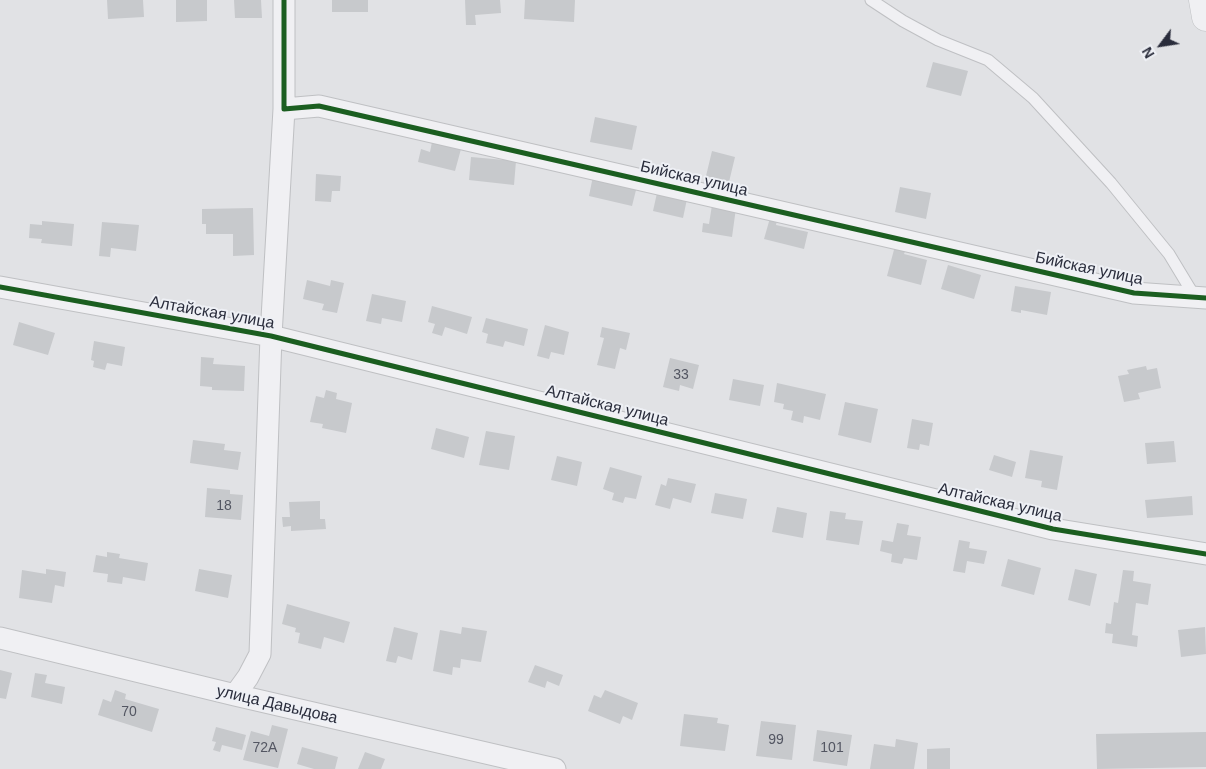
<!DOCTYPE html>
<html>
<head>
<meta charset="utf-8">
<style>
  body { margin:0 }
  #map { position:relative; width:1206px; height:769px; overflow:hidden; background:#e1e2e5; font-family:Arial,sans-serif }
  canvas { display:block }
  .north { position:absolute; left:1136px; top:20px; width:50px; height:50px; -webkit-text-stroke:4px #eef0f5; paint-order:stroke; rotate:239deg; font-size:14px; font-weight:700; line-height:20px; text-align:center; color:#2a2d3c }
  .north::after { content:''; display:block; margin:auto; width:18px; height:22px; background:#2a2d3c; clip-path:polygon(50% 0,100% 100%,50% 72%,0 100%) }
</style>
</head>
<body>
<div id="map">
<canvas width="1206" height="769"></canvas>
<div class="north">N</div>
</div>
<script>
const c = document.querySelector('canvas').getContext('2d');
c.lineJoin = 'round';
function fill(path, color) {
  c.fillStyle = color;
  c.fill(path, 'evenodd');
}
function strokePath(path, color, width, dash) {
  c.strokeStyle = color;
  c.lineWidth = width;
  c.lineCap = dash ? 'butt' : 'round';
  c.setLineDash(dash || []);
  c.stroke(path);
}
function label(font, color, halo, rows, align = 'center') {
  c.font = font + ' Arial,sans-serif';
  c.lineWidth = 4;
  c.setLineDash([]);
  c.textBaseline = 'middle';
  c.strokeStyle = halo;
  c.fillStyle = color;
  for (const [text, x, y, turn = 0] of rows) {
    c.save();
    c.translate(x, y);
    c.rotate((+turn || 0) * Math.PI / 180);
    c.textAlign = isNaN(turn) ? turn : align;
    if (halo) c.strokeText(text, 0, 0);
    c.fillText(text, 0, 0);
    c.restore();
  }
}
fill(new Path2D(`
  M107,0H143L144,17L108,19Z
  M176,0H207V21L176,22Z
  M234,0H261L262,18H235Z
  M332,0H368V12H332Z
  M465,0H500L501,13L475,15L476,25H466Z
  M525,0H575L574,22L524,19Z
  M933,62L968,71L961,96L926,87Z
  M595,117L637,126L632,150L590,142Z
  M432,142L461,149L455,171L418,162L421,149L430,152Z
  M712,151L735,157L729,182L706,176Z
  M471,157L516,161L514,185L469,180Z
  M316,174L341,176L340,191H332L331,202L315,201Z
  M593,176L637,186L632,206L589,196Z
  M900,187L931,193L926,219L895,212Z
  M657,193L687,199L683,218L653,211Z
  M712,205L736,208L732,237L702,232L703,223L709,224Z
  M253,208L254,255L233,256V234H206V224H202V209Z
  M770,218L777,220L776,225L808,232L804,249L764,239Z
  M42,221L74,224L72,246L41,243L42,239L29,238L30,224L42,225Z
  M102,222L139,225L136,251L111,248L110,257L99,256Z
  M895,246L906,249L904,254L927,260L921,285L887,276Z
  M948,265L981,275L974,299L941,289Z
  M307,280L330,286L331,280L344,283L337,313L322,310L324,304L303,299Z
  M1015,286L1051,292L1047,315L1021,310V313L1011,311Z
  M372,294L406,301L402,322L382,318L381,324L366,321Z
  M432,306L472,317L467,334L445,327L442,336L432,333L435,324L428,322Z
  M486,318L528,329L524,346L505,341L503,347L486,343L488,334L482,332Z
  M19,322L55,333L48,355L13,345Z
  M545,325L569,332L564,355L551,352L549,359L537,356Z
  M602,327L630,333L626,350L620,348L615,369L597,365L604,338L600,337Z
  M94,341L125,347L122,366L107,363L105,370L93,367L94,361L91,360Z
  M201,357L214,358L213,364L245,366L244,391L212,390V387L200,386Z
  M670,358L699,365L693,389L680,385L679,391L663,387Z
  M1146,366L1147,370L1157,368L1161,388L1138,393L1140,399L1124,402L1118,376L1129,374L1127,370Z
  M733,379L764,385L760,406L729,400Z
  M777,383L826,394L820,420L804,416L803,423L791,420L793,411L783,409L784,404L774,402Z
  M326,390L337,393L336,399L352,403L346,433L322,428L323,424L310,422L316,396L324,398Z
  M845,402L878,409L871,443L838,435Z
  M912,419L933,423L929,446L920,444L919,450L907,448Z
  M436,428L469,437L464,458L431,449Z
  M486,431L515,436L509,470L479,465Z
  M193,440L225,444L224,450L241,452L238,470L190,463Z
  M1174,441L1176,462L1147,464L1145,443Z
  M1030,450L1063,456L1057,490L1041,487L1042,481L1025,478Z
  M994,455L1016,462L1012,477L989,470Z
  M557,456L582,462L577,486L551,480Z
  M610,467L642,476L636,499L625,497L623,503L612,500L614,493L603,489Z
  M668,478L696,484L691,503L673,498L670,509L655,505L661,484L666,486Z
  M207,488L230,490V494L243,495L241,520L205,517Z
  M715,493L747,499L743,519L711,513Z
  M1192,496L1193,515L1147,518L1145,500Z
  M320,501V519H325L326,529L291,531V526L283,527L282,517H290L289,502Z
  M777,507L807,513L803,538L772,532Z
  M830,511L846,513L845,519L863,521L859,545L826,540Z
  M897,523L909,525L907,535L921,537L917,560L904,558L902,564L891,562L892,554L880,551L882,540L893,542Z
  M959,540L970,542L969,548L987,551L984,564L967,561L965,573L953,571Z
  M107,552L120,554L119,558L148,563L145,581L123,577L122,584L107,582L108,574L93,572L96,555L107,557Z
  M1008,559L1041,568L1034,595L1001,586Z
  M46,569L66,572L64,587L55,585L52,603L19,598L22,570L46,574Z
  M199,569L232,575L228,598L195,591Z
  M1075,569L1097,574L1090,606L1068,600Z
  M1123,570L1134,571L1133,581L1151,584L1148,605L1136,603L1132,635L1138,636L1137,647L1112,643L1113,634L1105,633L1106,623L1111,624L1114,602L1118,603Z
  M287,604L350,622L344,643L324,637L321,649L298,643L300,633L295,632L296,628L282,624Z
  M394,627L418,633L412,660L398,656L396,663L386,661Z
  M462,627L487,631L481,662L461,659L460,668L453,667L452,675L433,671L440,630L461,634Z
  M1205,627L1206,654L1181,657L1178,630Z
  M535,665L563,675L559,686L547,681L545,688L528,682Z
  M0,670L12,673L6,699L0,698Z
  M35,673L47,675L45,683L65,687L62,704L31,697Z
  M115,690L126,694L125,699L159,709L152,732L98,715L103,699L111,702Z
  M605,690L638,703L632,720L623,716L620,724L588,711L594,695L601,698Z
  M684,714L718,718L717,723L729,725L725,751L680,746Z
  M761,721L796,725L792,760L756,756Z
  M272,725L288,729L278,768L243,760L251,731L269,736Z
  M216,727L246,735L242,750L222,745L220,752L213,750L216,742L212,741Z
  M817,730L852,735L847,766L813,761Z
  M1206,732V767L1097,769L1096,734Z
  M896,739L918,743L914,769H870L874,744L895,747Z
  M302,747L338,757L335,769H314L297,764Z
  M950,748V769H927V749Z
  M365,752L385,759L381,769H358Z`), '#c7c9cc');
const service = new Path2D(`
  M871,0L903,21L938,40L988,60L1033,98L1111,183L1169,254L1195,297`);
const minor = new Path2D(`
  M284,0V109L319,106L1134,293L1206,298
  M0,287L271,336L1053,529L1206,554
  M0,638L235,695L555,769
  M235,695L248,677L260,654L271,336L284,109`);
const tertiary = new Path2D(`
  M1203,0L1206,17`);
strokePath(service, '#bfc0c3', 13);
strokePath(minor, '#bfc0c3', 23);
strokePath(tertiary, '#bfc0c3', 29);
strokePath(service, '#f0f0f3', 11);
strokePath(minor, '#f0f0f3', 21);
strokePath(tertiary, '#f0f0f3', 28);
strokePath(new Path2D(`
  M284,0V109L319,106L1134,293L1206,298
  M0,287L271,336L1053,529L1206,554`), '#1b5e20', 5);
label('14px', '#535662', null, [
  ["33",681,375],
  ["18",224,506],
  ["70",129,712],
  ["99",776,740],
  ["72А",265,748],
  ["101",832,748]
]);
label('16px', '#2a2d3c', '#eef0f5', [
  ["Бийская улица",694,179,13],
  ["Бийская улица",1089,269,12],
  ["Алтайская улица",212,313,10],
  ["Алтайская улица",607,406,14],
  ["Алтайская улица",1000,503,13],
  ["улица Давыдова",277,705,13]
]);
</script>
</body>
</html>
